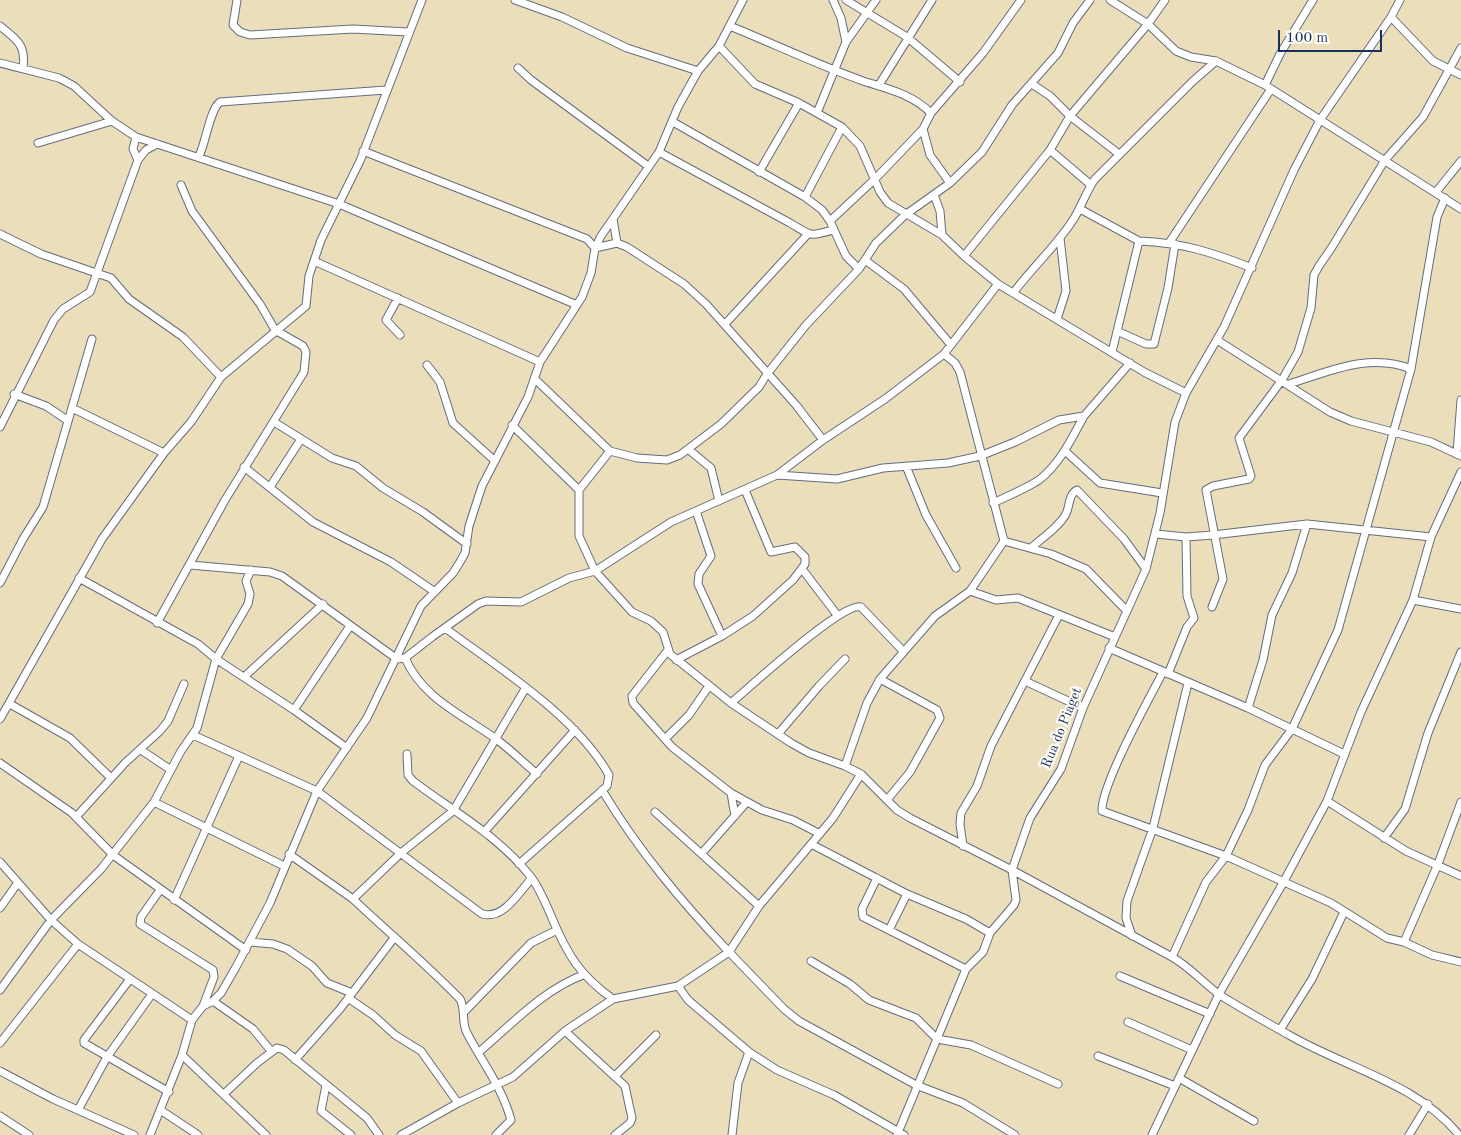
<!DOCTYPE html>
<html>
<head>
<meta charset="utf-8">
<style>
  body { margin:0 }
  #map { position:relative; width:1461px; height:1135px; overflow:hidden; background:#ebdeba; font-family:"Old Standard TT",serif }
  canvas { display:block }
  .scale { position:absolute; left:1278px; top:30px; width:104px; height:22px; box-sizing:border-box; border:2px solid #1b2f5e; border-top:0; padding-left:6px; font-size:15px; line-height:18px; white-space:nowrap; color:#1b2f5e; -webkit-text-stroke:4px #fdfcf7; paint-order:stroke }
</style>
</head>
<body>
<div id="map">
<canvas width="1461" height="1135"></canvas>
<div class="scale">100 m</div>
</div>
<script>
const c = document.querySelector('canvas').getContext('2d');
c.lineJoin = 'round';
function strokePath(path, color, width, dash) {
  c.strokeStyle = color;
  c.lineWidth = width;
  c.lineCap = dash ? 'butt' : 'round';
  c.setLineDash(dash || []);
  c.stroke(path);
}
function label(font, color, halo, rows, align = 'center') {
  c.font = font + ' "Old Standard TT",serif';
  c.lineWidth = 4.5;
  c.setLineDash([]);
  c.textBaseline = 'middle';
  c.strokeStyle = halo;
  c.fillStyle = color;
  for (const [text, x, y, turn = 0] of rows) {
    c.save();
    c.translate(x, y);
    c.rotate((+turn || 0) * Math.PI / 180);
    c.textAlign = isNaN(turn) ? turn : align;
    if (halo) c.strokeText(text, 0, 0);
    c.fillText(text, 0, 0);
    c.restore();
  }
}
const street = new Path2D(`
  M237,0L233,25L240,32L250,35L353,29L408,32
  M515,0L562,17L627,48L698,71
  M833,0L841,18L846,42
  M846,0L907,37L960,82
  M1110,0L1148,24L1176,51L1191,57L1216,61L1265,85L1461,209
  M1391,17L1433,61L1461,75
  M0,26C17,40 26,44 23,68
  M730,26C774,44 818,65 863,81C888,89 912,94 931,113
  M719,46L755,84L799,103L842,127L860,146L880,192L888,203L942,235L964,256L998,284L1144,372L1186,393
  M0,63L59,78L74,86L112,121L136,137L339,204L577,305
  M518,68L531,80L648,166
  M1032,84L1050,96L1070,116L1119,154
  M879,85L932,0
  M1265,85L1280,54L1313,0
  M817,113L846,42L876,0
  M673,122L805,197L822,210L830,221L846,256L859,269
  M923,129L930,155L950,183
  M136,137L133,149L138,160
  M38,143L112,121
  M1050,150L1091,185
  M363,151L587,239L595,248L617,243L627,247L684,284L706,304L796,405L823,440
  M659,152L790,223C812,236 808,237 833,230
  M199,156C206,142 210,109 220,102L386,90
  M759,172L799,103
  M1436,192L1461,161
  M934,195L940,211L942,235
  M805,197L842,127
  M1080,209L1139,241
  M613,219L617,243
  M830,221L875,179L923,129L931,113L983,53L1021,0
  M0,234L41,254L111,278L129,299L183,337L221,377
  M1169,243L1271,89
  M964,256L1050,150L1070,116L1148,24L1165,0
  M865,260L904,289L951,345
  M314,261L540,362
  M1014,292C1032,268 1054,248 1071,223C1081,209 1085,193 1095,179L1193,81L1216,61
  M398,298L386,320L400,335
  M1057,319L1066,291L1060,238
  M726,323L807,235
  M1117,331L1146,344H1154L1168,288L1175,244
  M1217,340L1330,412L1351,421L1431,442L1461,456
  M1112,352L1139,241C1184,243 1211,252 1252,268
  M944,354L955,363L960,372L1004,541L1051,554L1086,569L1127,611
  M427,365L440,382L453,423L495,461
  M535,379L610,451L637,458L667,460L680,455L721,424L759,387L767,374L806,325L859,269L876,243L905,215L950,183L982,152L1012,105L1058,53L1073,23L1090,0
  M1289,384C1328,372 1370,352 1411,369
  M14,394L46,406L67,420
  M72,408L164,453
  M274,422L332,458L356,466L383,488L423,512L467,544
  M512,425L579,490V536L595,571L632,612L651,621L663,632L670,654L731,703L791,743L809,753L845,766L861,774L897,810L910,818L1012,870L1172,957C1190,967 1203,983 1220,995C1242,1009 1266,1022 1289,1035C1346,1068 1417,1083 1459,1135
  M0,427L54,320L63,309L90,292L138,160L146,150L157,144
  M688,449L711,468L719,501
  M1065,451L1100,483L1162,493
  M1457,453L1461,400
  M906,466L926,515L956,568
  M244,467L313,522L391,562L435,592
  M777,475L837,479L883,468L948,463L980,456L1015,442L1059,420L1084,416L1130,363
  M270,487L301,439
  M579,490L610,451
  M993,503C1008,496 1025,489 1039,480C1060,464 1072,438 1084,416
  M696,511L711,556L699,574L698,584L722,636
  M1156,534L1186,537L1213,535L1307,524L1431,537
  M1031,548C1042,538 1058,528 1066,514C1070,506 1068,495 1077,490L1124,539L1146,569
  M190,565L270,572L282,576L397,659L405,658L432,637L478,604L486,601L521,602L569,578L595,571L671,522L777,475L823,440L885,399L944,354L998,284
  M802,569L838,616
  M79,578L198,644L216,659L294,710L347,748
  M0,583L23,539L43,507L92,339
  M970,591L996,600L1018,598L1115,637
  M1413,600L1461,609
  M1212,607L1223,579L1206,490L1213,486L1249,479L1251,476L1239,438L1282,380L1298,352L1311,308L1314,275L1319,266L1332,247L1385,160L1423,117L1461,48
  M157,623L225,500L304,372L306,352L303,346L275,330L260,304L192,211L181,185
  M445,628C499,668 576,716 609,775L607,786L519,864
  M1109,648L1248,708L1344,754
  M668,650L632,696L633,703L672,747L731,793L762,810L793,820L820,834
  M405,658C423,699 463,715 496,739C511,750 524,763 537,774
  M676,660L722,636L753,616L793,580L805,564V557L795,547L771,552L745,490
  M1163,672C1149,699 1101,785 1102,811L1226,856L1331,903L1387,938L1404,942L1432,955L1461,962
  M1168,674L1187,627L1194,618L1187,596L1186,537
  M244,677L323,604
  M880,679L937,710L940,718L910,772L887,800
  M1025,681L1083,708
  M731,703C750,687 842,602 861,607L903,651
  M10,704L70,738L111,778
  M1248,708L1263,660L1272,615L1292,573L1307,524
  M294,710L350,626
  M0,719L102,539L164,453L191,422L221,377L306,306L309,276L321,240L360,161L422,0
  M778,734L819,686L845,659
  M193,735L317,791L482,914C504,920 519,892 532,878
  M665,739L689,715L709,686
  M141,750L171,770
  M407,754L408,775L413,781C454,812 499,836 531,877C540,889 546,904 552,918C567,954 580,976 613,999
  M0,763L72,813L113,855L246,950
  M845,766L867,703L880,679L935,616L970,591L1004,541
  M861,774L833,818L759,906L729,952L784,1009L799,1021L916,1085L963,1103L1015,1135
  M731,793L735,816
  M1327,801L1406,851L1461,876
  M154,802L284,866
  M655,812L759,906
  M76,817L125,763L160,731L168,721L184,684
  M485,831L575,730
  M1384,838L1405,809L1428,733L1461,652
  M811,844L907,894L966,919L990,933
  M963,846L960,824L961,813L977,786L991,746L1059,615
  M702,853L746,803
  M289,854L353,899L401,853L453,811L525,689
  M0,862L51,920L78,944L192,1020
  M877,878L862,909L863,917L966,969
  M160,890L141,917L140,924L213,970L214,977L203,1006
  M353,899C389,933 426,964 460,999C466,1010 461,1022 467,1033C482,1062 502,1087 511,1120L496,1135
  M174,900L239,756
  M0,908L17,884
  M889,930L907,894
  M1132,936L1126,918L1127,901L1153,828L1188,683
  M250,942L273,944L287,949L312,966L327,983L352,993
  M1404,942L1438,864L1461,802
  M1172,957L1206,882L1226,856L1248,810L1265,765L1292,729L1338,630L1411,369L1437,217L1445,198
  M811,961L850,984L869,1000L916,1018L937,1039L971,1045L1058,1084
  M1120,976L1210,1014
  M130,979L84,1040V1043L169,1092
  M678,986L688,1000L749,1052L738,1083L732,1135
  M0,990L51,920L101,869L154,802L181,751L197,728L216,659L248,604L250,594L246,581L251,570
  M348,998L373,1015L395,1035L421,1051L458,1103
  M213,1001L253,1029L271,1051
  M464,1012L531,943L557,930
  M1128,1022L1192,1050
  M1280,1030L1312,979L1344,912
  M565,1031L625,1086L632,1118L630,1123L615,1135
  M0,1043L78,944
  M479,1052C512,1024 543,990 583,975
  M749,1052L777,1070L834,1095L904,1135
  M182,1055L266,1135
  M1098,1056L1175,1086
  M295,1060L340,1009L394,938
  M0,1071L53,1099L134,1135
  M615,1076L656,1035
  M1179,1078L1254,1121
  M326,1085L321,1111L351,1135
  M224,1094L257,1063L277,1048L284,1050L367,1118L379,1135
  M78,1110L107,1057L152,994
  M162,1111L198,1135
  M0,1116L29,1135
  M150,1135L182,1055L192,1020L203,1006L213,1001L221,993L236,967L270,903L317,791L367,718L421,606L453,573L460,562L465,553L469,526L482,486L528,397L540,362L582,297L591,273L595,248L601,236L659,152L678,107L698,71L719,46L743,0
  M401,1135L458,1103L513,1077L565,1031L613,999L678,986L729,952C681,901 638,850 602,790
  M897,1135L966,969L983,952L990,933L1014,905L1016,900L1012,870L1030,818L1061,769L1083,708L1146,569L1160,513L1175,422L1186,393L1224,327L1294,170L1320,120L1391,17L1400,0
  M1152,1135L1219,994L1283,883L1327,801L1361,712L1413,600L1431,537L1461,472
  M1409,1135L1428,1104`);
strokePath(street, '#646c7e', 9);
strokePath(street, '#fff', 7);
label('14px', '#1b2f5e', '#fdfcf7', [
  ["Rua do Piaget",1062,728,-68]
]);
</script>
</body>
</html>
